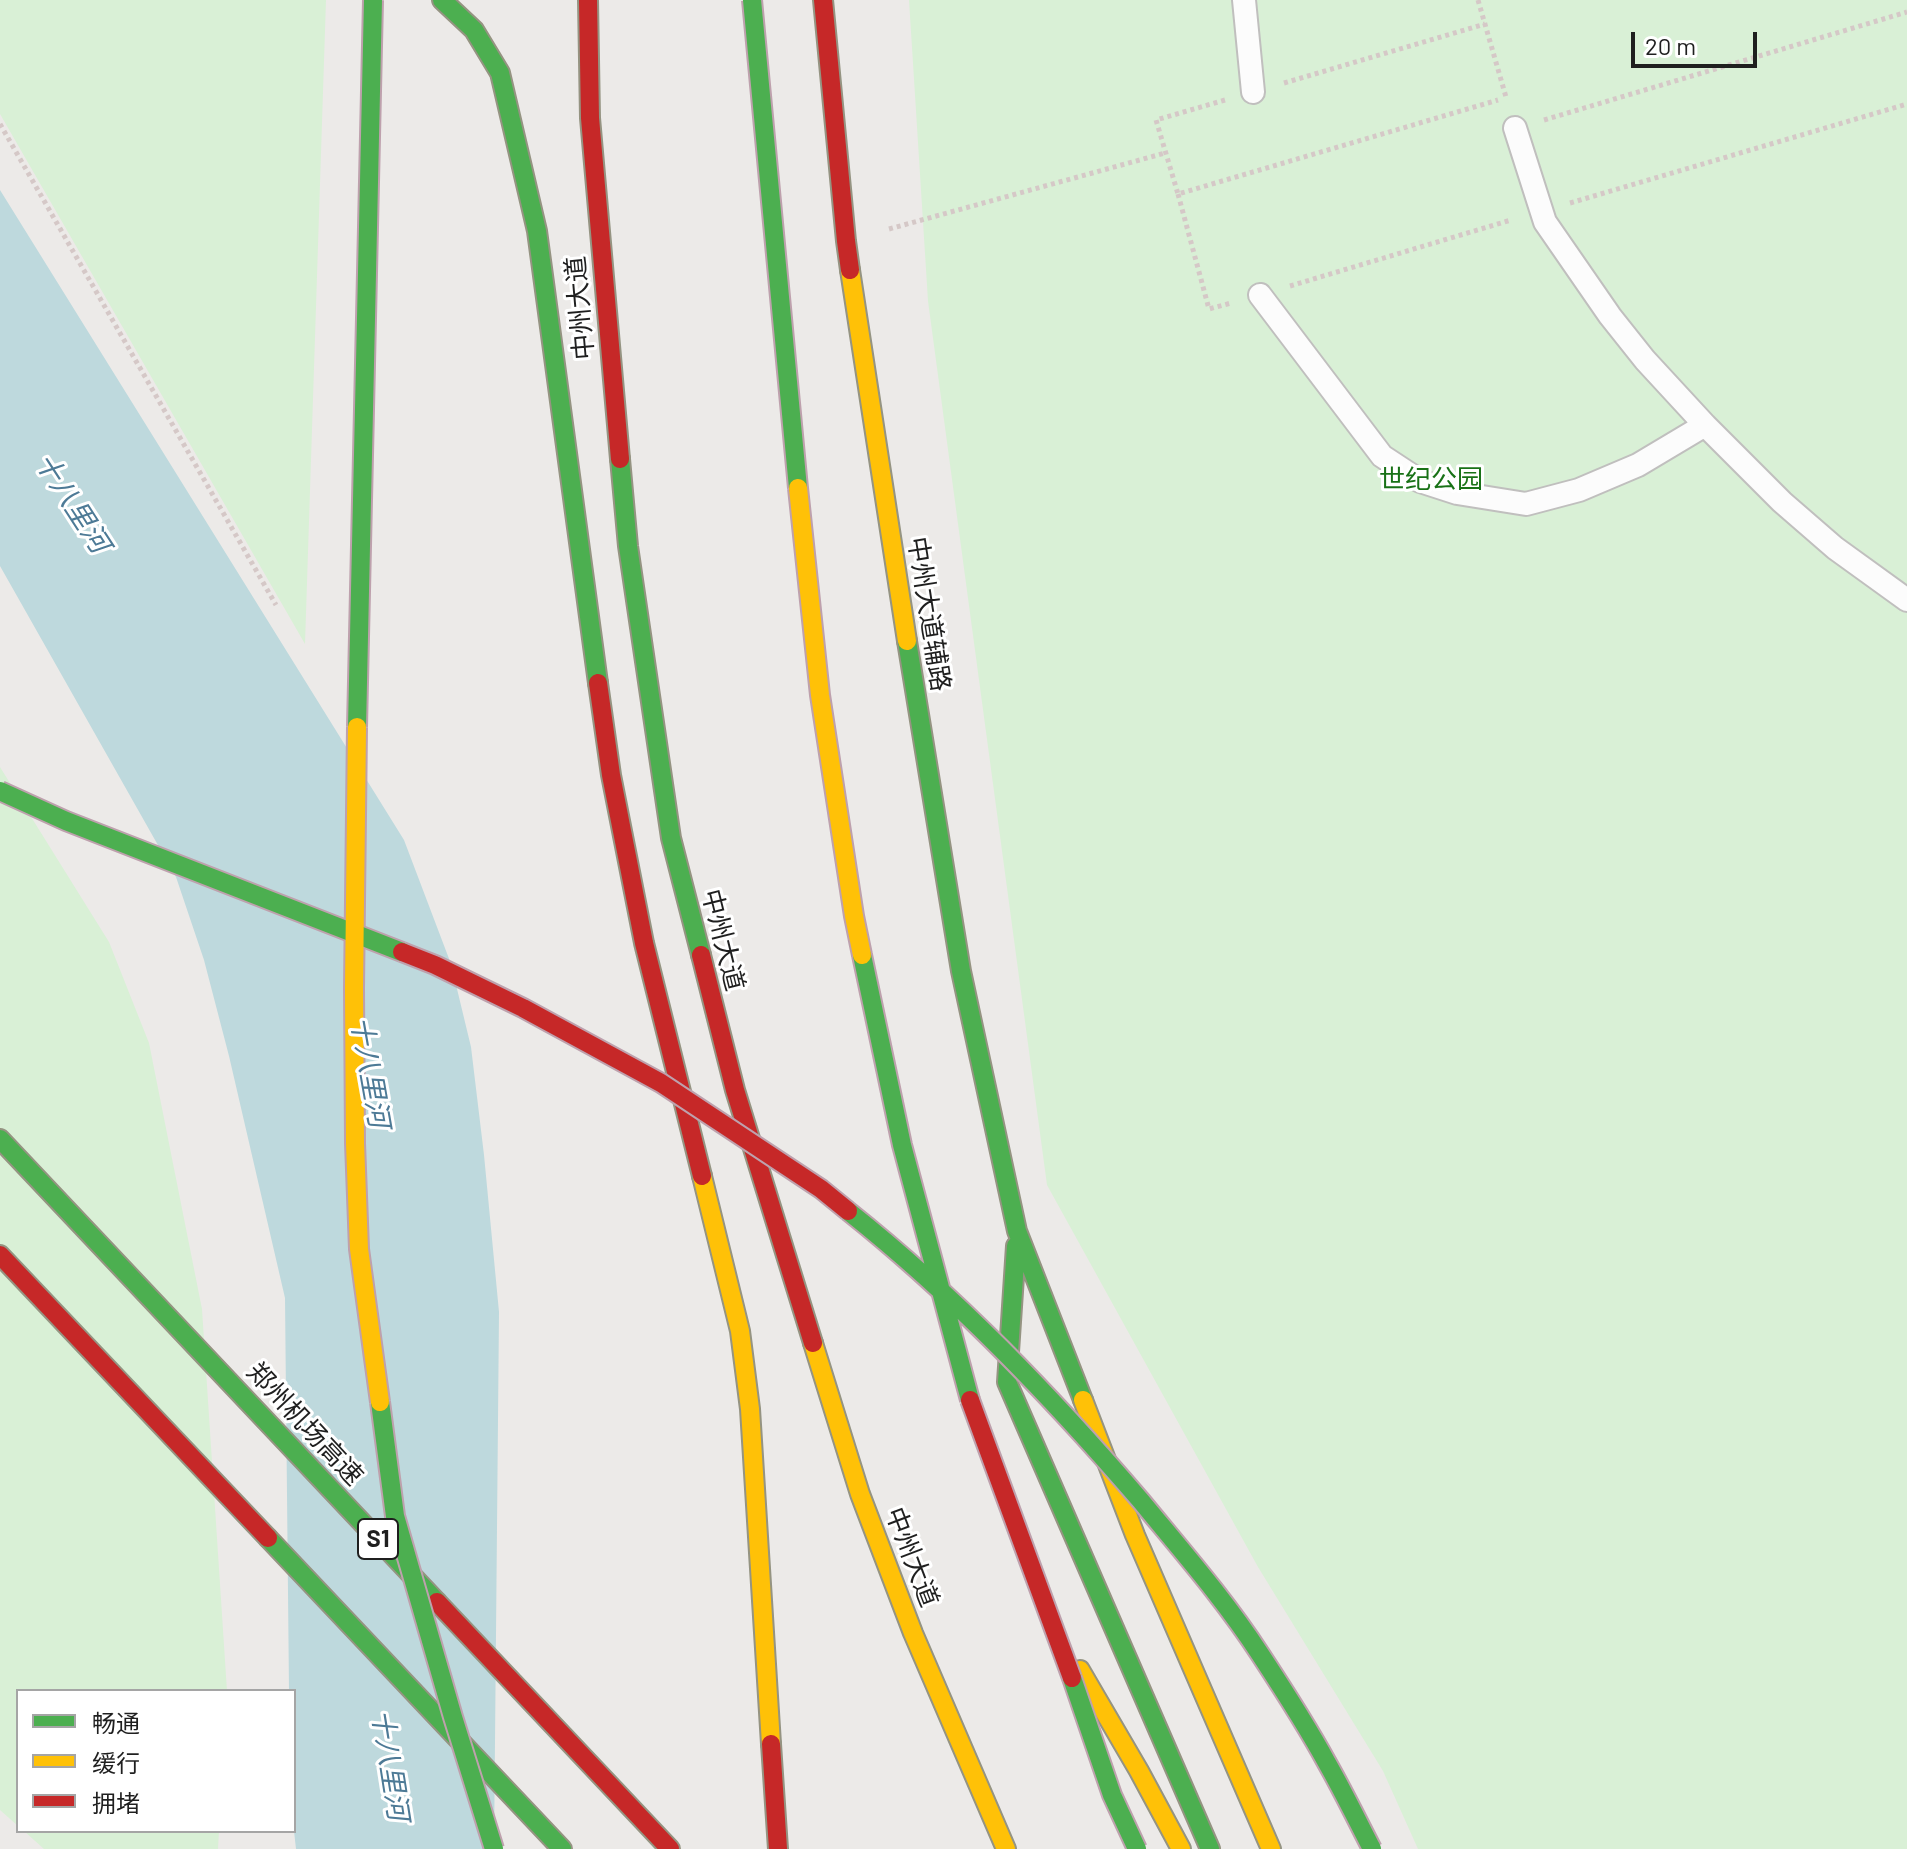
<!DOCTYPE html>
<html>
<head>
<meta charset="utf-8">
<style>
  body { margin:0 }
  #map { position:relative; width:1907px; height:1849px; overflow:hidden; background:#eceae8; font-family:Barlow,"Noto Sans SC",sans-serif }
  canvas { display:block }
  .legend { position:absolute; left:16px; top:1689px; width:280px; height:144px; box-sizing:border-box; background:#fff; border:2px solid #a5a5a5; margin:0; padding:10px 14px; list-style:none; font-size:24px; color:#1f1f1f }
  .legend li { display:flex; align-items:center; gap:16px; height:40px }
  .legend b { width:40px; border:2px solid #a5a5a5 }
  .scale { position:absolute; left:1631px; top:32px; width:126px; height:36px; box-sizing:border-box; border:4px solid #1f1f1f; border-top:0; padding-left:10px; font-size:24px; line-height:28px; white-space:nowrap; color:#1f1f1f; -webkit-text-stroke:6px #fff; paint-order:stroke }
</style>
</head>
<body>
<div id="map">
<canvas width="1907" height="1849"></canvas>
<ul class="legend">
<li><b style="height:10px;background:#4caf50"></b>畅通</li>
<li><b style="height:10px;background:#ffc107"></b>缓行</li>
<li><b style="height:10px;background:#c62828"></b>拥堵</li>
</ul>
<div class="scale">20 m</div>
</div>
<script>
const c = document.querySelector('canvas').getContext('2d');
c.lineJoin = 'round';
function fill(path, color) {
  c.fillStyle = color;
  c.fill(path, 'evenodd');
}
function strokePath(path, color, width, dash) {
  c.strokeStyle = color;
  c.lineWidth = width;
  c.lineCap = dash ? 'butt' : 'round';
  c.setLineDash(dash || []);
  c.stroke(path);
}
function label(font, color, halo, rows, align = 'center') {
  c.font = font + ' Barlow,"Noto Sans SC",sans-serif';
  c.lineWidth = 6;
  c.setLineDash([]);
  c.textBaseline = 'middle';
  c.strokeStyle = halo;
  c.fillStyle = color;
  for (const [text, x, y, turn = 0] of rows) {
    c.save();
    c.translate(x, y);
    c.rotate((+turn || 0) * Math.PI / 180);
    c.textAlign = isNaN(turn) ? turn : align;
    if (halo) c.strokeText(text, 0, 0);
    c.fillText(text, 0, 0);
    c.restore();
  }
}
fill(new Path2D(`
  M0,0H326L305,644L0,114Z
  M909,0H1907V1849H1418L1383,1771L1258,1567L1047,1185L928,301Z
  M0,767L109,942L149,1043L202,1309L227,1691H18V1826L0,1810Z
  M24,1831H219L218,1849H44Z`), '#d9f0d6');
fill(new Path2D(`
  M0,190L404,840L451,964L471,1047L484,1155L499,1312L494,1849H296L294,1831V1691H289L285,1298L229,1056L204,960L176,877L0,566Z`), '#bed9dd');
const lane = new Path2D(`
  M1244,0L1253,92
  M1515,128L1545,222L1610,316L1645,360L1705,425L1782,502L1835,548L1907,600
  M1260,295L1382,456L1420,481L1457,493L1526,504L1579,490L1638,465L1705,425`);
const fast = new Path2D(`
  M442,0L474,30L500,73L537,231L598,683
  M620,459L628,546L671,838L701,955
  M907,641L961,971L1017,1231L1083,1400
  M0,1139L437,1602
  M1016,1246L1007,1382L1210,1849
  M268,1538L562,1849`);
const slow = new Path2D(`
  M850,270L907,641
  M702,1176L740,1331L750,1409L771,1744
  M813,1343L860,1494L913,1633L1006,1849
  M1083,1400L1135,1535L1271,1849
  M1080,1670L1139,1771L1181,1849`);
const jam = new Path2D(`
  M588,0L590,118L620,459
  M823,0L846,241L850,270
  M598,683L611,775L644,943L702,1176
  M701,955L735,1090L813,1343
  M0,1255L268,1538
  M437,1602L670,1849
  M771,1744L778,1849`);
strokePath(lane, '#c0bfbe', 26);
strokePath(fast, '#959482', 22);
strokePath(slow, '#959482', 22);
strokePath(jam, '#959482', 22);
strokePath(new Path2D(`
  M1478,0L1506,97
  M1284,83L1485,24
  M1225,100L1156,120L1178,194L1498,100
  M1544,120L1907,12
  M0,124L276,605
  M1178,194L1209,309L1231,303
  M1570,203L1907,104
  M889,229L1165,153
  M1290,286L1511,220`), '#d5c8c7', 5, [4, 4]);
strokePath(lane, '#fcfcfc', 22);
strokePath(fast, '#4caf50', 18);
strokePath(slow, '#ffc107', 18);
strokePath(jam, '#c62828', 18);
const fastBridge = new Path2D(`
  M752,0L798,488
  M357,727L373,0
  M0,791L66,821L402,952
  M862,955L902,1145L970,1400
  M848,1211C956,1297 1051,1396 1141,1501C1182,1551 1225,1600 1260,1654C1283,1689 1307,1726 1327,1763C1343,1791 1357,1820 1372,1849
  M380,1402L395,1516L453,1717L494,1849
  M1072,1678L1112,1795L1137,1849`);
const slowBridge = new Path2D(`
  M798,488L820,695L854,916L862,955
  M357,727L354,988L355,1143L359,1249L380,1402`);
const jamBridge = new Path2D(`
  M402,952L435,965L523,1008L661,1083L821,1189L848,1211
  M970,1400L1072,1678`);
strokePath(fastBridge, '#bea1ad', 22, []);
strokePath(slowBridge, '#bea1ad', 22, []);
strokePath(jamBridge, '#bea1ad', 22, []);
strokePath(fastBridge, '#4caf50', 18);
strokePath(slowBridge, '#ffc107', 18);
strokePath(jamBridge, '#c62828', 18);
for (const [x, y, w] of [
  [378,1539,40]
]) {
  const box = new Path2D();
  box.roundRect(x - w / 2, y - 20, w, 40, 6);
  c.fillStyle = '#fff';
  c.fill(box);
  strokePath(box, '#1f1f1f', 2);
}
label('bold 24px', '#1f1f1f', null, [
  ["S1",378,1539]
]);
label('26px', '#1f1f1f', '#fff', [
  ["中州大道",580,308,-95],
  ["中州大道辅路",929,614,81],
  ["中州大道",723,940,76],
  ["郑州机场高速",305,1424,47],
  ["中州大道",912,1557,69]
]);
label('26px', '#197217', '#fff', [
  ["世纪公园",1431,479]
]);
label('italic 28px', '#4d7a96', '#fff', [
  ["十八里河",72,503,57],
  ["十八里河",370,1072,80],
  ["十八里河",390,1765,81]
]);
</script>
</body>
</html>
